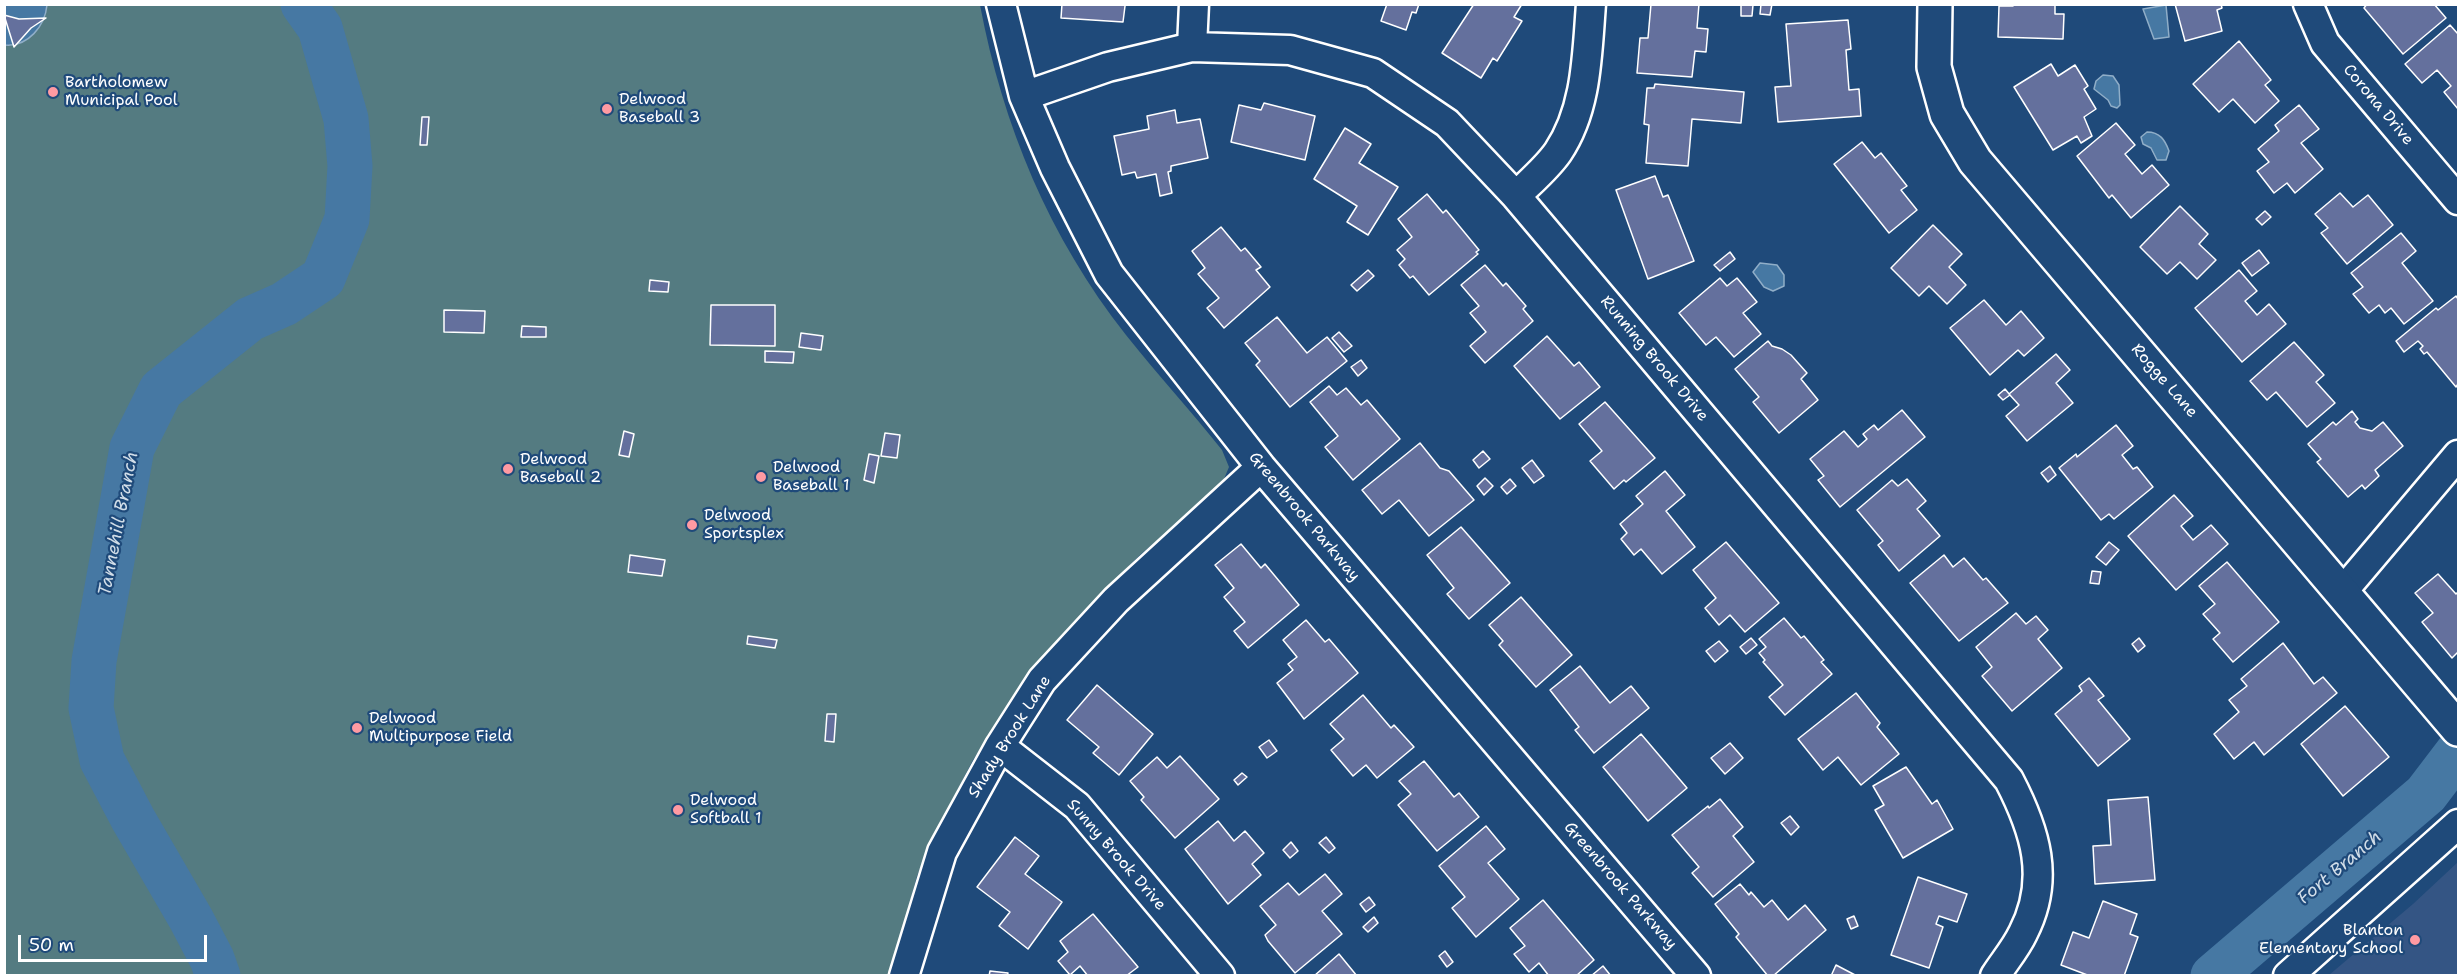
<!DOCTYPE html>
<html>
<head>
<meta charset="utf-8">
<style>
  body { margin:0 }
  #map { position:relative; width:2463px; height:980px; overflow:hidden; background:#1f4a7a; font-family:"Shantell Sans",sans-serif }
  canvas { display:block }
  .frame { position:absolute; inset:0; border:6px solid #fff; pointer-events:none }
  .scale { position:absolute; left:18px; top:935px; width:189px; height:27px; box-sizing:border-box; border:3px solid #fff; border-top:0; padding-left:8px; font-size:18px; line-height:21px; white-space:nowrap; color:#fff; -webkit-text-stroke:4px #1f4a7a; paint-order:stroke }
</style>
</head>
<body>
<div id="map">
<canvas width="2463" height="980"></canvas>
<div class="frame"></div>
<div class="scale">50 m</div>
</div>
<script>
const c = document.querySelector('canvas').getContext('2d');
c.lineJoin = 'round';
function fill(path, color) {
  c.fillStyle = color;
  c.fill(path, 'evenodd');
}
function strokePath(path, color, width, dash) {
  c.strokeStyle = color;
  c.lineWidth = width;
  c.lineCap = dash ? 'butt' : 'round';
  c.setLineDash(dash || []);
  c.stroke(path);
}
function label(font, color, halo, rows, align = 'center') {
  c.font = font + ' "Shantell Sans",sans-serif';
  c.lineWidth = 4.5;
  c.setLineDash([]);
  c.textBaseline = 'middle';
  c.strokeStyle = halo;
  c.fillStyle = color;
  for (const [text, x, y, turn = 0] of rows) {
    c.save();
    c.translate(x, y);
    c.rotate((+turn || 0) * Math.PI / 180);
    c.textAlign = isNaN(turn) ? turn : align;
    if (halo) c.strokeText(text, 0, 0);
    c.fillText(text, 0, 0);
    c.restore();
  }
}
fill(new Path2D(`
  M2458,862V975H2329L2413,904Z`), '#345584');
fill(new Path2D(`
  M5,5H980C1003,126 1049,237 1126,335C1157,374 1191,411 1222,450L1229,467L1221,486L1141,554L1101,594L1057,640L1015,696L973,760L935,833L917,876L890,975L5,976Z`), '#547b81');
const water = new Path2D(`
  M4,5H47C45,26 28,47 5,45Z
  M2166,5L2169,37L2154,39L2143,9Z
  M2103,75L2113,76L2119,85L2120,105L2117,108L2111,106L2108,100L2094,89L2096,81Z
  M2147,132C2160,132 2165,140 2169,151L2166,160H2157L2151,148L2143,144L2141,137Z
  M1760,263L1777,265L1784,275V286L1773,291L1764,287L1753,272Z`);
fill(water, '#4678a3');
strokePath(water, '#90aec8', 1.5);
strokePath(new Path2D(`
  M218,976L212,959L191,919L133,819L102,760L91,708L94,661L132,448L161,390L250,319L284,304L323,278L347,219L350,166L346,119L320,28L303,4
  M2213,976L2426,794L2458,752`), '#4678a3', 45);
const building = new Path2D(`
  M1062,4H1128L1125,6L1123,22L1061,18Z
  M1387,4H1419L1416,13L1412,12L1406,30L1381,21Z
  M1474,4H1522L1514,17L1522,21L1497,61L1493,58L1481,78L1442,53Z
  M1651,4H1699L1697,28L1708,29L1706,52L1695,51L1692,77L1637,73L1640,38H1648Z
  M1741,4L1753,5L1752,16H1741Z
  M1761,4H1772L1770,15L1760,14Z
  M2013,4H2055V14H2064L2063,39L1998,37L1999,6H2013Z
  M2175,4H2221L2222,8L2217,10L2222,31L2185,41Z
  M2367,4H2434L2446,18L2403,54L2364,8Z
  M4,15L19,19L46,18L31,28L14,47Z
  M1848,20L1851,49L1846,50L1849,90L1859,89L1861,116L1778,122L1775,87L1791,86L1786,24Z
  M2450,25L2458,34V109L2444,92L2451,86L2437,70L2422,83L2405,64Z
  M2239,41L2271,80L2265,85L2279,101L2255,123L2233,99L2219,112L2193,84Z
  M2051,64L2058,76L2075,65L2088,86L2084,89L2096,109L2084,117L2092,136L2081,143L2077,136L2053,150L2014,87Z
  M1655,84L1744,92L1741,123L1692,119L1688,166L1646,163L1649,125L1644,124L1647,88H1654Z
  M1264,103L1315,116L1305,160L1231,142L1239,105L1261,110Z
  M2299,105L2319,129L2301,143L2323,169L2295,193L2287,183L2274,193L2257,171L2269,162L2258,149L2279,131L2275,125Z
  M1175,110L1177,123L1200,119L1208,158L1171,166V171L1168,172L1172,193L1160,196L1156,174L1137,178L1135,172L1122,175L1114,136L1149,129L1147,116Z
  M422,117H429L427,145H420Z
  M2116,123L2135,145L2125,154L2142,174L2152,165L2169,185L2131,218L2112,195L2109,198L2077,156Z
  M1345,128L1371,144L1359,163L1398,187L1368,235L1347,222L1357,206L1314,179Z
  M1862,142L1875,158L1881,153L1907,186L1901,190L1917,210L1889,233L1834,164Z
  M1655,176L1663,197L1668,195L1694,261L1648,279L1616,190Z
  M2340,193L2353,207L2368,195L2393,225L2347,264L2321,233L2328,228L2315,214Z
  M1427,194L1443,213L1446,210L1479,250L1476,252L1478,254L1429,295L1413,276L1410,278L1399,265L1405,259L1397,250L1412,237L1398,219Z
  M2180,206L2208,234L2199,244L2216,260L2197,279L2180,262L2167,274L2140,247Z
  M2265,211L2271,217L2262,225L2256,219Z
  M1933,225L1962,254L1949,267L1966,285L1947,304L1929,286L1919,296L1891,268Z
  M1221,227L1241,251L1245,248L1261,267L1256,270L1270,287L1224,328L1207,308L1219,298L1198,274L1205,268L1192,251Z
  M2401,233L2416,251L2402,263L2433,301L2404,324L2391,308L2385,313L2379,305L2369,313L2353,294L2363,287L2351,273Z
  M2259,250L2269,263L2252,276L2242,263Z
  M1730,252L1735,259L1720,271L1714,265Z
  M1485,265L1503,286L1506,283L1526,306L1523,309L1533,321L1485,363L1470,346L1486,332L1470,313L1479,306L1461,285Z
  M1368,270L1374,276L1357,291L1351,285Z
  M2239,270L2257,291L2245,301L2257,315L2269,304L2286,324L2242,362L2195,308Z
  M1720,278L1727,286L1737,278L1757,302L1743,313L1761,334L1734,357L1716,337L1706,345L1679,313Z
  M650,280L669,282L668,292L649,291Z
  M2456,296L2458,299V384L2456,387L2427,352L2424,354L2420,349L2423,346L2418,341L2404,352L2396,341L2436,308L2438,310Z
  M1984,300L2006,325L2021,311L2044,338L2024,356L2018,350L1990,375L1950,328Z
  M711,305H775V346L710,345Z
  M444,310L485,311L484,333L444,332Z
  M1277,317L1307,353L1327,337L1347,361L1290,407L1256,365L1260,361L1245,343Z
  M522,326L546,327V337H521Z
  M1339,332L1352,346L1344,352L1332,338Z
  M801,333L823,336L821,350L799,347Z
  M1547,336L1574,366L1579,362L1600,387L1560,419L1514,366Z
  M1768,341L1772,346L1782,349L1791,355L1807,373L1801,379L1818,400L1779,433L1753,402L1759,397L1735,369Z
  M2294,342L2324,375L2316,382L2335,403L2307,427L2276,392L2267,400L2250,381Z
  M765,351L794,352L793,363L765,362Z
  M2056,354L2070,370L2056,383L2073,403L2027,441L2006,416L2019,405L2009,394Z
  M1361,360L1367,368L1358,376L1351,367Z
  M1329,386L1337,395L1346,388L1361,405L1367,400L1400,439L1353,480L1325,447L1338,436L1310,402Z
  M2005,389L2010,395L2003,400L1998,395Z
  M1605,402L1655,458L1626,482L1624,480L1614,489L1590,461L1602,451L1579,424Z
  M1902,410L1925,437L1840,507L1818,480L1824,476L1810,459L1844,431L1858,447L1867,439L1863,434L1874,425L1878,430Z
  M2352,411L2358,419L2355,422L2360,428L2372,431L2383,422L2403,446L2375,470L2379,476L2365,489L2362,485L2348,497L2317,462L2321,459L2308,444L2333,422L2336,425Z
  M2116,425L2133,446L2122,455L2133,469L2137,467L2153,487L2114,519L2109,514L2101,520L2059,468L2076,454L2077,457Z
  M624,431L634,434L629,457L619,455Z
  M885,433L900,435L897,458L881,456Z
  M1420,443L1440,468L1449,471L1474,500L1429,536L1399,500L1382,514L1362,490Z
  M1483,451L1490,459L1479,468L1473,460Z
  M869,454L879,456L874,483L864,480Z
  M1532,460L1544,476L1534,483L1522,468Z
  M2050,466L2056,475L2048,482L2041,473Z
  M1665,471L1685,495L1666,511L1695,547L1662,574L1641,549L1634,555L1621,539L1627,533L1620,524L1643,504L1636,496Z
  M1485,478L1493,486L1484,495L1477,486Z
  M1510,479L1516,486L1507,494L1501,487Z
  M1907,479L1926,501L1917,509L1940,536L1899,571L1878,545L1883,541L1857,510L1892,480L1898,486Z
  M2174,495L2193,516L2181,526L2193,540L2211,525L2228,544L2176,590L2128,536Z
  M1461,527L1510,583L1469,619L1447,594L1454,588L1427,555Z
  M1726,542L1779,603L1745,632L1730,615L1719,625L1705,608L1716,598L1693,570Z
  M2109,542L2119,550L2106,565L2096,557Z
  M1241,544L1261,568L1265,564L1299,605L1248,648L1234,631L1245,622L1224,597L1234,588L1215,565Z
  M630,555L665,560L662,576L628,572Z
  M1944,555L1953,567L1964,558L1983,580L1986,578L2008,603L1959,641L1910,583Z
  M2227,562L2279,622L2233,662L2213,639L2220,633L2203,614L2215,604L2199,586Z
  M2092,571L2101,572L2099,584L2090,583Z
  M2438,574L2456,594L2458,592V652L2452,658L2422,622L2433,613L2415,593Z
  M1521,597L1572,655L1536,687L1499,645L1503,641L1489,625Z
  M2016,613L2026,624L2036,616L2048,630L2038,639L2062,668L2012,711L1982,676L1992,667L1976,647Z
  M1784,618L1801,638L1804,636L1824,660L1821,662L1832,674L1785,715L1769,697L1783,685L1763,662L1765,660L1759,653L1766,647L1759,639Z
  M1306,620L1325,642L1329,639L1358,673L1304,719L1277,683L1293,670L1288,664L1297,657L1283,640Z
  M748,636L777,640L775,648L747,644Z
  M1751,638L1757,645L1746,654L1740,647Z
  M2139,638L2145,646L2138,652L2132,644Z
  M1719,641L1728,651L1715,662L1706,651Z
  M2283,643L2314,684L2323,677L2337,693L2264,755L2254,742L2234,759L2214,734L2239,712L2229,700L2247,686L2241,679Z
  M1580,666L1610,703L1631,686L1649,708L1594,753L1575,730L1579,727L1550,690Z
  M2089,678L2104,696L2098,700L2130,739L2098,766L2055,714L2082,691L2079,686Z
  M1097,685L1153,734L1119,775L1093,753L1099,747L1067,720Z
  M1856,693L1880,723L1877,727L1899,754L1861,785L1838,757L1823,770L1798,739Z
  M1363,695L1391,728L1394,725L1414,747L1377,778L1366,765L1353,776L1331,750L1344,739L1330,724Z
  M2345,706L2389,757L2343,796L2301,744Z
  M827,714H836L834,742L825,741Z
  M1641,734L1687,788L1648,821L1603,767Z
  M1269,740L1277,751L1267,758L1259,747Z
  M1730,743L1743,758L1725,774L1711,758Z
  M1180,756L1219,799L1175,838L1141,800L1144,797L1130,781L1157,757L1167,768Z
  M1424,761L1454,797L1459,793L1479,817L1437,851L1398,805L1411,794L1399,781Z
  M1906,767L1932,804L1937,800L1953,829L1903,858L1875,810L1884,805L1873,786Z
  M1242,773L1247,777L1238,785L1234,780Z
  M2148,797L2155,880L2095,884L2093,846L2111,845L2108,800Z
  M1720,799L1743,827L1733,836L1754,862L1713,897L1692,873L1699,867L1672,835L1708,806L1709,808Z
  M1790,816L1799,827L1791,835L1781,823Z
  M1218,821L1234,841L1245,831L1264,853L1252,864L1261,875L1228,904L1185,849Z
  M1486,826L1505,849L1488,863L1519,899L1476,937L1452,908L1465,897L1439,866Z
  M1015,837L1039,856L1025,874L1062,902L1028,949L999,926L1010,912L977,887Z
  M1326,837L1335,848L1329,853L1319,843Z
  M1291,842L1298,851L1290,858L1283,850Z
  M1325,874L1342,894L1322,911L1342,934L1295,973L1268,941L1265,935L1276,925L1260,906L1288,883L1299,895Z
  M1918,877L1967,894L1957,922L1939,916L1936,924L1943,927L1929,968L1891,955Z
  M1740,884L1749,895L1751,892L1764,907L1772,900L1788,920L1805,905L1826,930L1773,976H1768L1736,937L1739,934L1715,904Z
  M1369,897L1375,905L1366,912L1360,904Z
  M1543,900L1594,960L1576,976H1549L1539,963L1529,972L1514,954L1525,946L1510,928Z
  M2103,901L2137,914L2130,934L2138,937L2124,976H2090L2061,965L2073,932L2089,938Z
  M1093,914L1138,967L1126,976H1088L1080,966L1070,975L1058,961L1068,952L1060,941Z
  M1854,916L1858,926L1851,929L1847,919Z
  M1374,917L1378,923L1368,932L1363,927Z
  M1445,951L1453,962L1447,967L1439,956Z
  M1339,954L1357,976H1314Z
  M1836,965L1857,976H1831Z
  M1603,966L1611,976H1591Z
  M990,971L1008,973L1007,976H989Z`);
fill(building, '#64709d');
strokePath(building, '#fff', 1.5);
const minor = new Path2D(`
  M1001,4L1024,96L1055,168L1109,274L1261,467L1696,976
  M2308,4L2325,43L2458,200
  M1192,47L1194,4
  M1024,96L1108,67L1192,47L1290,50L1373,73L1447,123L1516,196L2009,780C2035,830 2051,879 2023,933C2016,948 2004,962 1995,976
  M1516,196C1530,182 1547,168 1558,152C1587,109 1587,55 1591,4
  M2343,591L2458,455
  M1000,746L1077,806L1220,976
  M904,976L942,852L1000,746L1042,680L1116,600L1261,467
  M2288,976L2458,824`);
const tertiary = new Path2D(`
  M1935,4L1934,67L1947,114L1975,161L2458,729`);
strokePath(minor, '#fff', 33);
strokePath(tertiary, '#fff', 38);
strokePath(minor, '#1f4a7a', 28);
strokePath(tertiary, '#1f4a7a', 33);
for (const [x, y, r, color] of [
  [53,92,6,"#ff9aa2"],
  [607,109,6,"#ff9aa2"],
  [508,469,6,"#ff9aa2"],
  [761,477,6,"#ff9aa2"],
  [692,525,6,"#ff9aa2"],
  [357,728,6,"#ff9aa2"],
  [678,810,6,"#ff9aa2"],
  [2415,940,6,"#ff9aa2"]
]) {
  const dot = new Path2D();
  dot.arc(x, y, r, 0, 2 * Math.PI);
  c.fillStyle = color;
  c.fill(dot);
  strokePath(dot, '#1f4a7a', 2);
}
label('16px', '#fff', '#1f4a7a', [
  ["Bartholomew",65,83],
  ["Municipal Pool",65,101],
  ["Delwood",619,100],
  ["Baseball 3",619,118],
  ["Delwood",520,460],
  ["Baseball 2",520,478],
  ["Delwood",773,468],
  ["Baseball 1",773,486],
  ["Delwood",704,516],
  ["Sportsplex",704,534],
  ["Delwood",369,719],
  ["Multipurpose Field",369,737],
  ["Delwood",690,801],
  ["Softball 1",690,819],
  ["Blanton",2403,931,"right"],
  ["Elementary School",2403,949,"right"]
], 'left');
label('16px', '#fff', '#1f4a7a', [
  ["Corona Drive",2378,105,50],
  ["Running Brook Drive",1654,359,50],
  ["Rogge Lane",2164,381,49],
  ["Greenbrook Parkway",1304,517,50],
  ["Shady Brook Lane",1010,737,-58],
  ["Sunny Brook Drive",1116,855,49],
  ["Greenbrook Parkway",1620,886,49]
]);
label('italic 18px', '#d1dde8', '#1f4a7a', [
  ["Tannehill Branch",119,524,-79],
  ["Fort Branch",2340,868,-40]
]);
</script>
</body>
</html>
